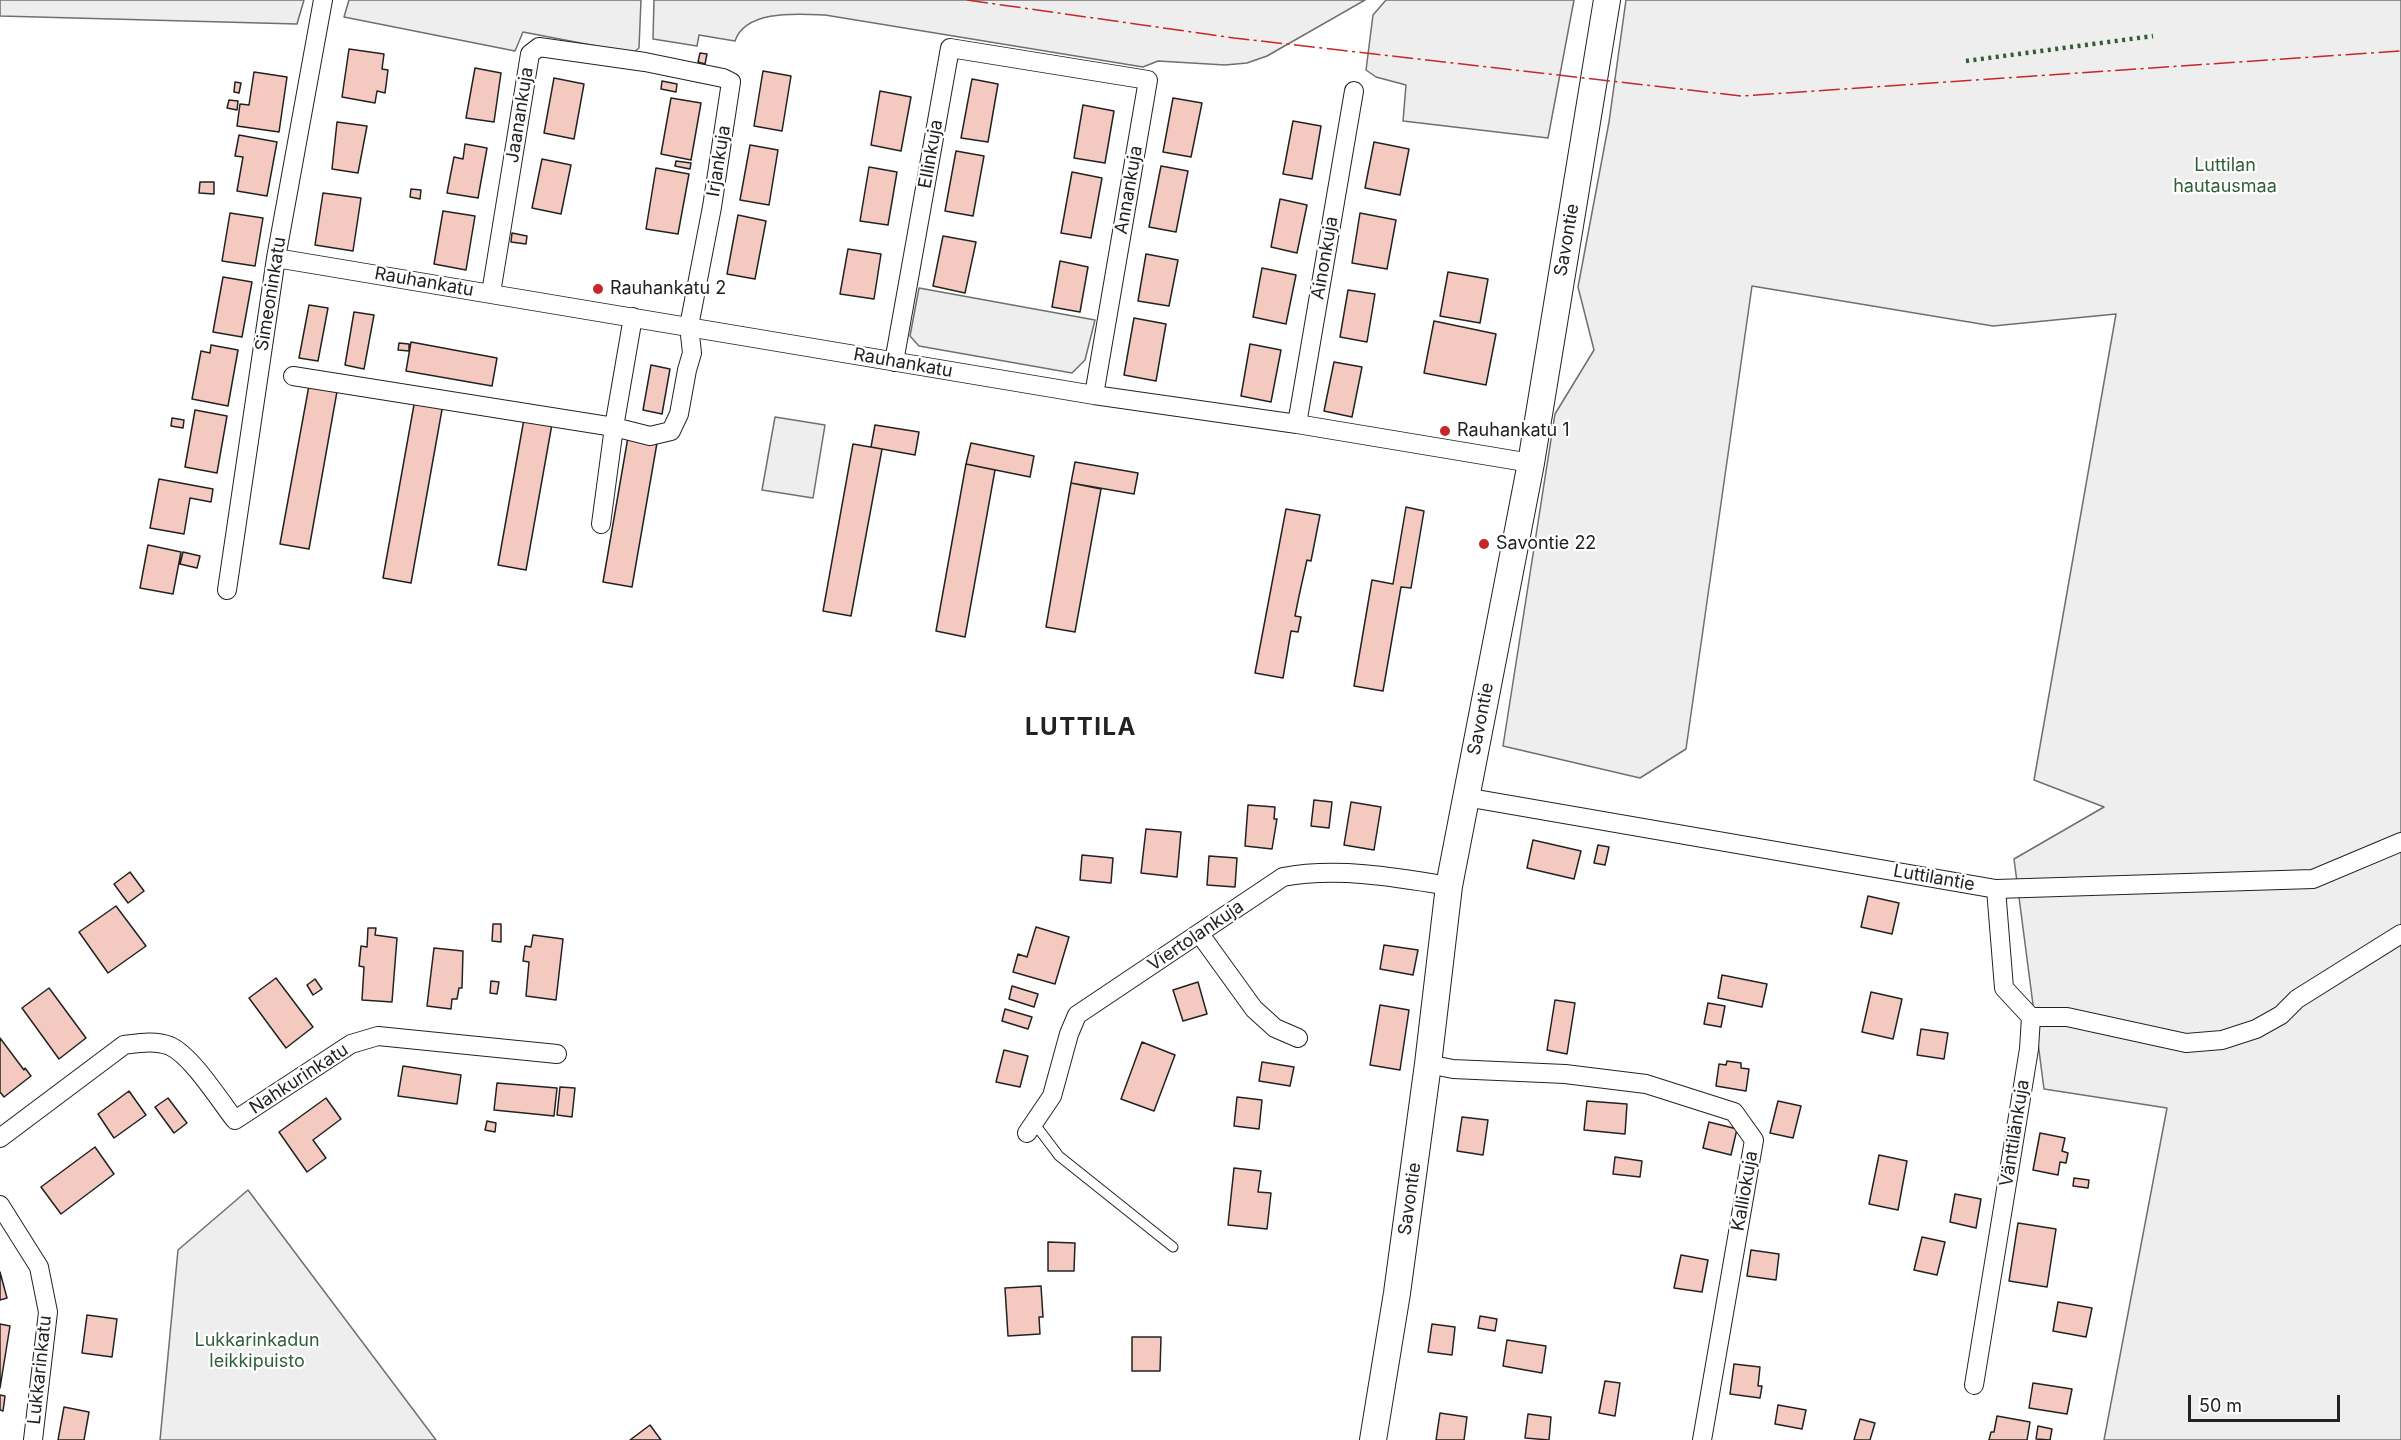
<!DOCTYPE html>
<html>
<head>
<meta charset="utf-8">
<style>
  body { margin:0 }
  #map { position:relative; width:2401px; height:1440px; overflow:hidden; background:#fff; font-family:Inter,sans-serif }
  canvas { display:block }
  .scale { position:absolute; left:2188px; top:1395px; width:152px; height:27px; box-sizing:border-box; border:3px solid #222; border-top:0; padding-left:8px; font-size:18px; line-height:21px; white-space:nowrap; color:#222; -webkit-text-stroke:4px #fff; paint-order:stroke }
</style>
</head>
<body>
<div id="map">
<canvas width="2401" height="1440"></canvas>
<div class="scale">50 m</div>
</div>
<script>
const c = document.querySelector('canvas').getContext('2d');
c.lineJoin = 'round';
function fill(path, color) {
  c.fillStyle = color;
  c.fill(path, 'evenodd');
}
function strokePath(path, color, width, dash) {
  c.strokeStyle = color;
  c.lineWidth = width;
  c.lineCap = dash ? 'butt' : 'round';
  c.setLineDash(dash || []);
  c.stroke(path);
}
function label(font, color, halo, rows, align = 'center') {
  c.font = font + ' Inter,sans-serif';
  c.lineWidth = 4.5;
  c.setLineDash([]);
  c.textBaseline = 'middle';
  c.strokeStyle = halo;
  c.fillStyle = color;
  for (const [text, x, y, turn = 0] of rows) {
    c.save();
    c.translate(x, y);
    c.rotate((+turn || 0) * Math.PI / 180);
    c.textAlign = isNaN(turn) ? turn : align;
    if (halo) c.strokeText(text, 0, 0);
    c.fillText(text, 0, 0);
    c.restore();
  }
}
const green = new Path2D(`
  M0,0H304L297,24L0,16Z
  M349,0H641L639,48L633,53L523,32L515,51L344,17Z
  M654,0H1365L1267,56L1247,63L1225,65L1158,61L1143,67L825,15C799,14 746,9 735,41L699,35L697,46L653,39Z
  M1386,0H1574L1548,138L1403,121L1406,85L1376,77L1366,70L1373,15Z
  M1626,0H2401V1440H2104L2167,1108L2044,1089L2014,859L2104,807L2034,780L2116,314L1993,326L1752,286L1686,749L1640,778L1503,746L1555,414L1594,350L1578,287L1609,122Z
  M919,288L1095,320L1085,360L1072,373L919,346L910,336Z
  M775,417L825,425L813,498L762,490Z
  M248,1190L436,1440H160L178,1250Z`);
fill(green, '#eee');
strokePath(green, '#6f6f6f', 1.5);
const building = new Path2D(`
  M349,49L384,54L382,69L388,70L385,93L377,91L375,103L342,97Z
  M700,53L707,54L705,64L698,62Z
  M475,68L501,73L494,122L466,118Z
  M763,71L791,76L782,131L754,126Z
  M254,72L287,77L279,132L237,126L240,104L249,105Z
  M554,78L584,84L574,139L544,133Z
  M972,79L998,84L988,142L961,138Z
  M662,81L677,84L676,92L661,89Z
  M235,82L241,83L239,93L234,92Z
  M880,91L911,97L901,151L871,145Z
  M671,98L701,103L691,160L661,154Z
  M1173,98L1202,103L1191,157L1163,152Z
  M229,100L238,101L237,110L227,108Z
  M1083,105L1114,111L1105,163L1074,158Z
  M1293,121L1321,126L1312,179L1283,174Z
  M337,122L367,126L358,173L332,169Z
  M239,135L277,142L267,196L237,191L243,157L235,156Z
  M1374,142L1409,149L1400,195L1365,188Z
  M465,144L487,148L478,198L447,193L454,157L463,159Z
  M750,145L778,150L769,205L740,200Z
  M956,151L984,156L973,216L945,211Z
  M542,159L571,165L561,214L532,208Z
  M676,161L691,163L690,169L675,166Z
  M1161,166L1188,171L1176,232L1149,227Z
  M869,167L897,172L888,225L860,221Z
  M656,168L689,174L678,234L646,229Z
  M1072,172L1102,178L1091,238L1061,233Z
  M200,182H214V194L199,193Z
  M411,189L421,190L420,199L410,197Z
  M323,193L361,198L353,251L315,245Z
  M1280,199L1307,205L1297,253L1271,247Z
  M443,211L475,216L466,270L434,264Z
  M230,213L263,218L255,266L222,261Z
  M1360,213L1396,220L1387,269L1352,263Z
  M738,215L766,221L755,279L727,274Z
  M512,233L527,236L526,244L511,242Z
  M943,236L976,242L965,293L933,286Z
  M848,249L881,254L874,299L840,294Z
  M1146,254L1178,260L1169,306L1138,301Z
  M1060,261L1088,267L1080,312L1052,307Z
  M1262,268L1296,275L1286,324L1253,317Z
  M1448,272L1488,279L1480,323L1440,316Z
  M223,277L252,282L242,337L213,332Z
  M1348,290L1375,294L1367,342L1340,337Z
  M309,305L328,308L318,361L299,358Z
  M354,312L374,315L364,369L345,365Z
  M1134,318L1166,324L1156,381L1124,375Z
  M1434,321L1496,334L1486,385L1424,373Z
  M411,342L497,358L492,386L406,371Z
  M399,343L409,344V351L398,350Z
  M1250,344L1281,350L1271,402L1241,396Z
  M211,345L238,350L228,406L192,399L201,351L210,353Z
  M1334,362L1362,367L1352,417L1324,411Z
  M651,365L670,369L662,414L643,410Z
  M310,380L338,386L309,549L280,544Z
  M415,399L443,404L411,583L383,578Z
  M195,410L227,416L217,473L185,467Z
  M172,418L184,420L183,428L171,426Z
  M524,419L552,424L526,570L498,565Z
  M875,425L919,432L915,455L871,447Z
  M628,437L657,443L632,587L603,582Z
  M971,443L1034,456L1030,477L966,464Z
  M853,444L882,449L851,616L823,611Z
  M1075,462L1138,473L1134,494L1071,483Z
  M966,464L995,470L965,637L936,631Z
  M159,479L213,489L211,502L190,498L184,534L150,528Z
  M1071,483L1101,489L1075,632L1046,627Z
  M1406,507L1424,511L1411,588L1401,587L1383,691L1354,686L1372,580L1393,584Z
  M1286,509L1320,515L1311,561L1307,560L1299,596L1295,616L1301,617L1298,632L1291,631L1283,678L1255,673Z
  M148,545L181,552L173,594L140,588Z
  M183,552L200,556L197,568L180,564Z
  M1314,800L1332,802L1329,828L1311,826Z
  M1351,802L1381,807L1374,850L1344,845Z
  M1248,805L1275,807L1274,819H1277L1272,849L1245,846Z
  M1146,829L1181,832L1177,877L1141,873Z
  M1533,840L1581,851L1574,879L1527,868Z
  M1598,845L1609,847L1605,865L1594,863Z
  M1082,855L1113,858L1111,883L1080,880Z
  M1209,856L1237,858L1235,887L1207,885Z
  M130,872L144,891L128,903L114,884Z
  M1868,896L1899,903L1892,934L1861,927Z
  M116,906L146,946L108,973L79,932Z
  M493,924H501V942L492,941Z
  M1036,927L1069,937L1055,984L1013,972L1018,954L1027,957Z
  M368,928H376L375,935L397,938L392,1002L362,1000L364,967L359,966L361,946L367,947Z
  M533,935L563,939L556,1000L526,996L529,962L523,961L525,946L531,947Z
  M1384,945L1418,950L1413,975L1380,969Z
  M434,948L463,951L462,988H459L457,999H452L451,1009L427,1006Z
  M1722,975L1767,984L1762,1007L1718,998Z
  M276,978L313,1027L286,1048L249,998Z
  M315,979L322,989L313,995L307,985Z
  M491,981L499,982L497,994L490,993Z
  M1198,982L1207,1014L1183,1021L1173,990Z
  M1012,986L1038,994L1034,1007L1009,999Z
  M49,988L86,1038L59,1059L22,1008Z
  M1871,992L1902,999L1893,1039L1862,1032Z
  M1555,1000L1575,1003L1567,1054L1547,1050Z
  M1708,1003L1725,1006L1721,1027L1704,1024Z
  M1380,1005L1409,1010L1400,1070L1370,1065Z
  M1005,1009L1032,1017L1028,1029L1002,1021Z
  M1921,1029L1948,1033L1944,1059L1917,1055Z
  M0,1038L24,1070L25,1068L31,1076L4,1097L0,1092Z
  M1142,1042L1175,1055L1154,1111L1121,1099Z
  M1004,1050L1028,1056L1020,1087L996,1082Z
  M1727,1061L1741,1063V1068L1749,1069L1746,1091L1716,1086L1719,1064L1726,1065Z
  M1262,1062L1294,1067L1290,1086L1259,1081Z
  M403,1066L461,1075L457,1104L398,1096Z
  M497,1083L557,1088L554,1116L494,1110Z
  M560,1087L575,1088L572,1117L557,1115Z
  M129,1091L146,1115L114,1138L98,1114Z
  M1237,1097L1262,1100L1259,1129L1234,1126Z
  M168,1098L187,1123L174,1133L155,1107Z
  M326,1098L341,1119L313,1140L326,1158L307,1172L279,1132Z
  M1587,1101L1627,1104L1625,1134L1584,1130Z
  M1778,1101L1801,1106L1793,1138L1770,1133Z
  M1462,1117L1488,1120L1483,1155L1457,1151Z
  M487,1121L496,1123L495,1132L485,1130Z
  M1709,1122L1737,1129L1731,1155L1703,1148Z
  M2040,1133L2065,1138L2062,1151L2068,1153L2066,1163L2060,1162L2058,1175L2033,1170Z
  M95,1147L114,1174L61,1214L41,1187Z
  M1879,1155L1907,1161L1898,1210L1869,1204Z
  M1615,1157L1642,1161L1640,1177L1613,1174Z
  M1234,1168L1261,1171L1258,1192L1271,1193L1267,1229L1228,1225Z
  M2074,1178L2089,1180L2088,1188L2073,1186Z
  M1955,1194L1981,1199L1976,1228L1950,1222Z
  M2018,1223L2056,1229L2047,1287L2009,1281Z
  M1922,1237L1945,1242L1937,1275L1914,1270Z
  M1048,1242L1075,1243L1074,1271H1048Z
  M1751,1250L1779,1254L1776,1280L1747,1276Z
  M1681,1255L1708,1260L1702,1292L1674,1288Z
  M0,1272L7,1298L0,1300Z
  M1041,1286L1043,1317H1039L1040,1334L1008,1336L1005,1288Z
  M2058,1302L2092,1308L2086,1337L2053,1331Z
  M87,1315L117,1319L112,1357L82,1353Z
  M1480,1316L1497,1319L1495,1331L1478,1328Z
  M0,1324L10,1326L0,1388Z
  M1432,1324L1455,1327L1452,1355L1428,1352Z
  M1132,1337H1161L1160,1371H1132Z
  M1507,1340L1546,1346L1542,1373L1503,1366Z
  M1734,1364L1760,1367L1758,1386H1762L1760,1398L1730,1394Z
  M1605,1381L1620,1383L1615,1416L1599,1413Z
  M2033,1383L2072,1389L2067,1414L2029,1408Z
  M0,1395L5,1396L3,1411L0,1410Z
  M1778,1405L1806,1410L1802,1429L1775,1424Z
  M64,1407L89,1412L84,1440H58Z
  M1440,1413L1467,1417L1464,1440H1436Z
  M1528,1414L1551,1417L1549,1440L1525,1438Z
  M1997,1416L2030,1422L2027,1440H1989L1991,1432H1994Z
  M1860,1419L1875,1423L1870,1440H1854Z
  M650,1425L661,1440H630Z
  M2038,1426L2052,1429L2050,1440L2036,1439Z`);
fill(building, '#f3c9c0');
strokePath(building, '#222', 1.5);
const lane = new Path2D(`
  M1034,1123L1059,1156L1173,1247`);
const street = new Path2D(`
  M276,258L1094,395L1297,424L1531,463
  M894,362L950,48L1148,80L1094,395
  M293,376L614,427L650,436L671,431L679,414L687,370L692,353L689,326L712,207L731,82L723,78L645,62L539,47L530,54L491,293
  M1297,424L1354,91
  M601,524L614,427L633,317
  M227,590L276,258L323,0
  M1465,797L1996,889L2313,879L2401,842
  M1199,933L1254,1009L1275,1028L1298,1038
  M2031,1017H2067L2186,1043L2222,1040L2256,1029L2281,1015L2297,999L2401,934
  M1428,1064L1453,1069L1565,1074L1646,1084L1734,1112L1754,1140L1702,1440
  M235,1120L351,1044L378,1036L557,1054
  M1027,1133L1052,1096L1069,1034L1077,1015L1283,877C1337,867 1395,877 1449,886
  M0,1138L124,1045C139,1043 155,1040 170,1046C192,1056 220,1101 235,1120
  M0,1205L39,1267L48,1312L33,1440
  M1974,1385L2029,1049L2031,1017L2004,988L1996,889`);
const secondary = new Path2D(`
  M1373,1440L1397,1293L1428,1064L1449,886L1531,463L1607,0`);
strokePath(lane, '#222', 11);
strokePath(street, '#222', 20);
strokePath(secondary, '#222', 28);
strokePath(lane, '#fff', 9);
strokePath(street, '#fff', 18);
strokePath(secondary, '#fff', 26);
strokePath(new Path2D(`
  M1966,61L2153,36`), '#2f5e38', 4.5, [3, 4.5]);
strokePath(new Path2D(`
  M967,0L1234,38L1741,96L2401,51`), '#c62828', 1.5, [21, 4.5, 3, 4.5]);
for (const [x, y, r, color] of [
  [598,289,6,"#c62828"],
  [1445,431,6,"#c62828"],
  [1484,544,6,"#c62828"]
]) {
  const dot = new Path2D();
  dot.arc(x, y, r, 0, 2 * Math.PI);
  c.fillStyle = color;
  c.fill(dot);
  strokePath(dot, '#fff', 2);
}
label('18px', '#222', '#fff', [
  ["Jaanankuja",520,115,-81],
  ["Ellinkuja",931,154,-80],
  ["Irjankuja",719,161,-81],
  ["Annankuja",1129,190,-80],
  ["Savontie",1567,240,-80],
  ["Ainonkuja",1325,258,-80],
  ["Rauhankatu",424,282,10],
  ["Simeoninkatu",271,294,-81],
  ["Rauhankatu",903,363,10],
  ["Savontie",1481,719,-79],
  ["Luttilantie",1934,878,10],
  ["Viertolankuja",1196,936,-34],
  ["Nahkurinkatu",299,1079,-33],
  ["Vänttilänkuja",2015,1133,-81],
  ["Kalliokuja",1745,1191,-80],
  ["Savontie",1410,1199,-82],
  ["Lukkarinkatu",40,1370,-84]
]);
label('18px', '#2f5e38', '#fff', [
  ["Luttilan",2225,166],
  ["hautausmaa",2225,187],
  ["Lukkarinkadun",257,1341],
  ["leikkipuisto",257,1362]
]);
label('18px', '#222', '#fff', [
  ["Rauhankatu 2",610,289],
  ["Rauhankatu 1",1457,431],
  ["Savontie 22",1496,544]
], 'left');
c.letterSpacing = '1.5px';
label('bold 24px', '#222', '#fff', [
  ["LUTTILA",1081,728]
]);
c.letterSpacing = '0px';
</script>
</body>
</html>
